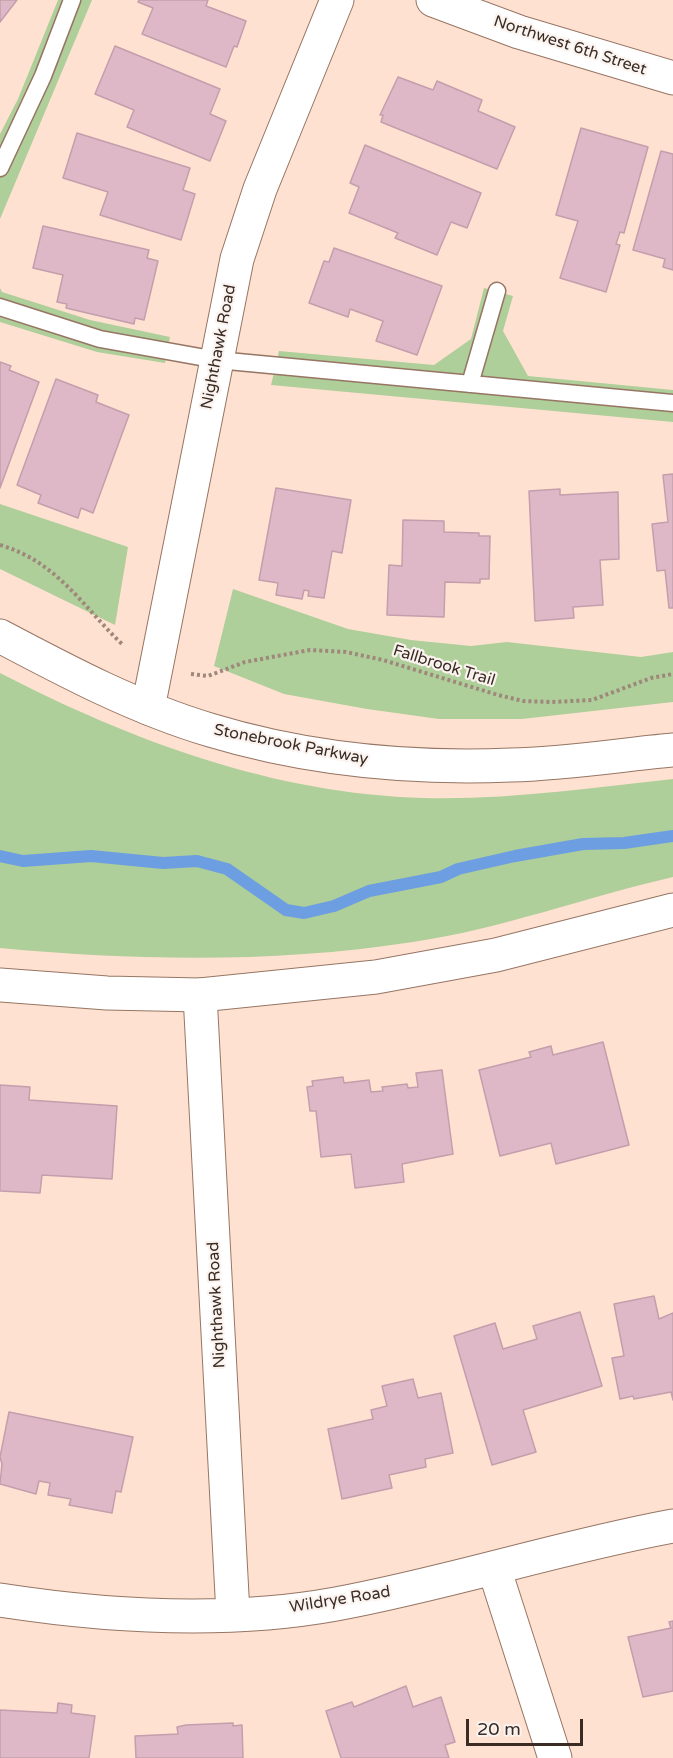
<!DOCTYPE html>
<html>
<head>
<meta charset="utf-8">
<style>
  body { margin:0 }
  #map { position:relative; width:673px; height:1758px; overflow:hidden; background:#ffe1d1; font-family:"Varela Round",sans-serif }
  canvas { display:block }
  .scale { position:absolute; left:466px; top:1719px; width:117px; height:27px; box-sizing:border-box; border:3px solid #3a2c24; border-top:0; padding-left:8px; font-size:18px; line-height:21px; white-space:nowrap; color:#3a2c24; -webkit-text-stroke:4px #fbf3ef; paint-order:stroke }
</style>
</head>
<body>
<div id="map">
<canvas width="673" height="1758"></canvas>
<div class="scale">20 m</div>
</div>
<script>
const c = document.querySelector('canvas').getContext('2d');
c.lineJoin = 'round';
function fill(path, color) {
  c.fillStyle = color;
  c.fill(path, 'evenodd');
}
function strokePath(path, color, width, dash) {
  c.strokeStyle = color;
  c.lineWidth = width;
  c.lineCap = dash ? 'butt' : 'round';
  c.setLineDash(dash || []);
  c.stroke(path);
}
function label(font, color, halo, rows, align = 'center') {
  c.font = font + ' "Varela Round",sans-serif';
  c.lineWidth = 4.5;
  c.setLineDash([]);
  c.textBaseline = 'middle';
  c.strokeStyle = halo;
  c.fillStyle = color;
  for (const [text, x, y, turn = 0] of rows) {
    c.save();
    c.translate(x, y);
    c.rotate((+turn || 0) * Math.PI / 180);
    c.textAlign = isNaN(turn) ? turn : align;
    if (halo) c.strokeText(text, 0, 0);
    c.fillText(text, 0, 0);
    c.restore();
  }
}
fill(new Path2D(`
  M58,0H92L0,219V134L18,99Z
  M0,288L2,292L90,320L170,337L165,363L97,352L0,322Z
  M484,288L513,296L503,331L528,376L673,390V422L271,385L279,351L434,365L471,339Z
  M0,504L128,547L115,625L0,569Z
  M233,589L348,629L411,640L471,646L507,642L641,657L673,652V702L522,719H439L367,709L284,694L214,666Z
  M0,673C132,741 274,794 424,798C507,800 590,788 673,779V877C586,897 501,929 413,942C277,963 137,961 0,948Z`), '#aece9a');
strokePath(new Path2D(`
  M0,856L23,861L91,856L163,863L197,861L227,869L286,910L304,913L334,906L369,891L441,877L458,869L515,856L583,844L624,843L673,836`), '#6d9ee1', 12);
const building = new Path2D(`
  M0,0H17L0,22Z
  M139,0H208L206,6L246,21L237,47L234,46L226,67L142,34L153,8L138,2Z
  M115,46L220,89L210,114L226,121L210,161L127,127L134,110L95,94Z
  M398,77L433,90L437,81L482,100L478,111L515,127L497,169L381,122L383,115H380Z
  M581,128L648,147L624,233L620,232L616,244L620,245L606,292L560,278L578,221L556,215Z
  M77,133L190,168L183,190L195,194L181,240L100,215L108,192L63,178Z
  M365,145L481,193L467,228L451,222L437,255L395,238L398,233L349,213L359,187L350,183Z
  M661,151L673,154V270L663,267L665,259L633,250Z
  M43,226L149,250L147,258L158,261L144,320L135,318L134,324L66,308L67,304L57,302L63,275L33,268Z
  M334,248L442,286L417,355L376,341L383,321L350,309L348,317L309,303L324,261L329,262Z
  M0,362L11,366L9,370L39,382L0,488Z
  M56,379L98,395L96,402L129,415L93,513L81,508L78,518L38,503L41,495L17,485Z
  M673,474V608H669L665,570L657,571L652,524L668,522L663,475Z
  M276,488L351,500L342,553L332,551L324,598L308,596L309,591L304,590L302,599L276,595L278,583L259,580Z
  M560,489V495L618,492L619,559L600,560L603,605L573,607L574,618L535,621L529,491Z
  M403,520L444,521V532L479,533V536H490L489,579H480V583L445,582L444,617L387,615L389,565L402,566Z
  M603,1042L629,1145L556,1164L551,1143L500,1156L479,1070L531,1057L529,1052L551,1046L553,1055Z
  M442,1070L453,1154L402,1164L404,1182L355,1188L351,1154L321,1157L316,1111H310L307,1087L313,1086L312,1081L343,1077L344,1083L369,1080L371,1092L383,1091L382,1087L407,1084L408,1088L418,1087L416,1073Z
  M0,1085L30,1087L29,1100L117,1106L112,1179L42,1175L40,1193L0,1191Z
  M654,1296L659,1319L673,1313V1400L671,1392L634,1399L633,1396L620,1399L612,1358L624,1356L614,1304Z
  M580,1312L602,1386L523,1410L536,1452L492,1465L454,1336L495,1323L503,1349L537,1339L533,1326Z
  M413,1379L418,1398L441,1393L453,1453L425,1459L426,1467L389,1475L392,1488L342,1499L328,1429L373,1419L371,1410L387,1406L382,1386Z
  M9,1412L133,1437L121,1492L116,1491L112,1513L69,1505L71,1499L48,1495L50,1483L39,1481L36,1494L0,1484L2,1464L0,1457Z
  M673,1621V1691L643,1697L628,1637L671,1628L669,1622Z
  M406,1686L413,1707L441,1697L455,1742L445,1745L449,1758H341L326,1711L352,1702L354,1707Z
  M58,1703L72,1705L71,1713L95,1716L89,1758H0V1710L57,1713Z
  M233,1723V1726L242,1725L243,1758H136L135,1736L178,1734L177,1727L186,1725Z`);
fill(building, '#dfb8c7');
strokePath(building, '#c49eac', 1.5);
const lane = new Path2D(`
  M0,168L43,76L72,0
  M0,307L100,339L217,360L673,403
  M470,384L497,291`);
const street = new Path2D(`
  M433,0L519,32L673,78
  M148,708L237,259L260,189L337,0
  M200,995L233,1614
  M494,1568L555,1758
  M0,1600C110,1617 226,1624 336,1604C450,1583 559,1547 673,1526`);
const secondary = new Path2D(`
  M0,636C68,672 136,708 210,730C306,759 411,769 511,765C565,764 619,755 673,750
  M0,985L107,993L200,995L376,977L496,955L673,910`);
strokePath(lane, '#967563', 19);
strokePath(street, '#967563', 35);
strokePath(secondary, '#967563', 35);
strokePath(new Path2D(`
  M0,545C58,562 82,606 123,645
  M191,674L208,676L245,662L310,650L346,652L383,660L498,695L523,701L552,702L592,700L651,678L673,674`), '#9e887c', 4, [3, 3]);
strokePath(lane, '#fff', 16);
strokePath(street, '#fff', 33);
strokePath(secondary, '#fff', 33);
label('16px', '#3a2c24', '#fbf3ef', [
  ["Northwest 6th Street",570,46,18],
  ["Nighthawk Road",219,347,-79],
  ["Fallbrook Trail",444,666,17],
  ["Stonebrook Parkway",291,745,11],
  ["Nighthawk Road",217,1305,-93],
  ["Wildrye Road",340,1600,-9]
]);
</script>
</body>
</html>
